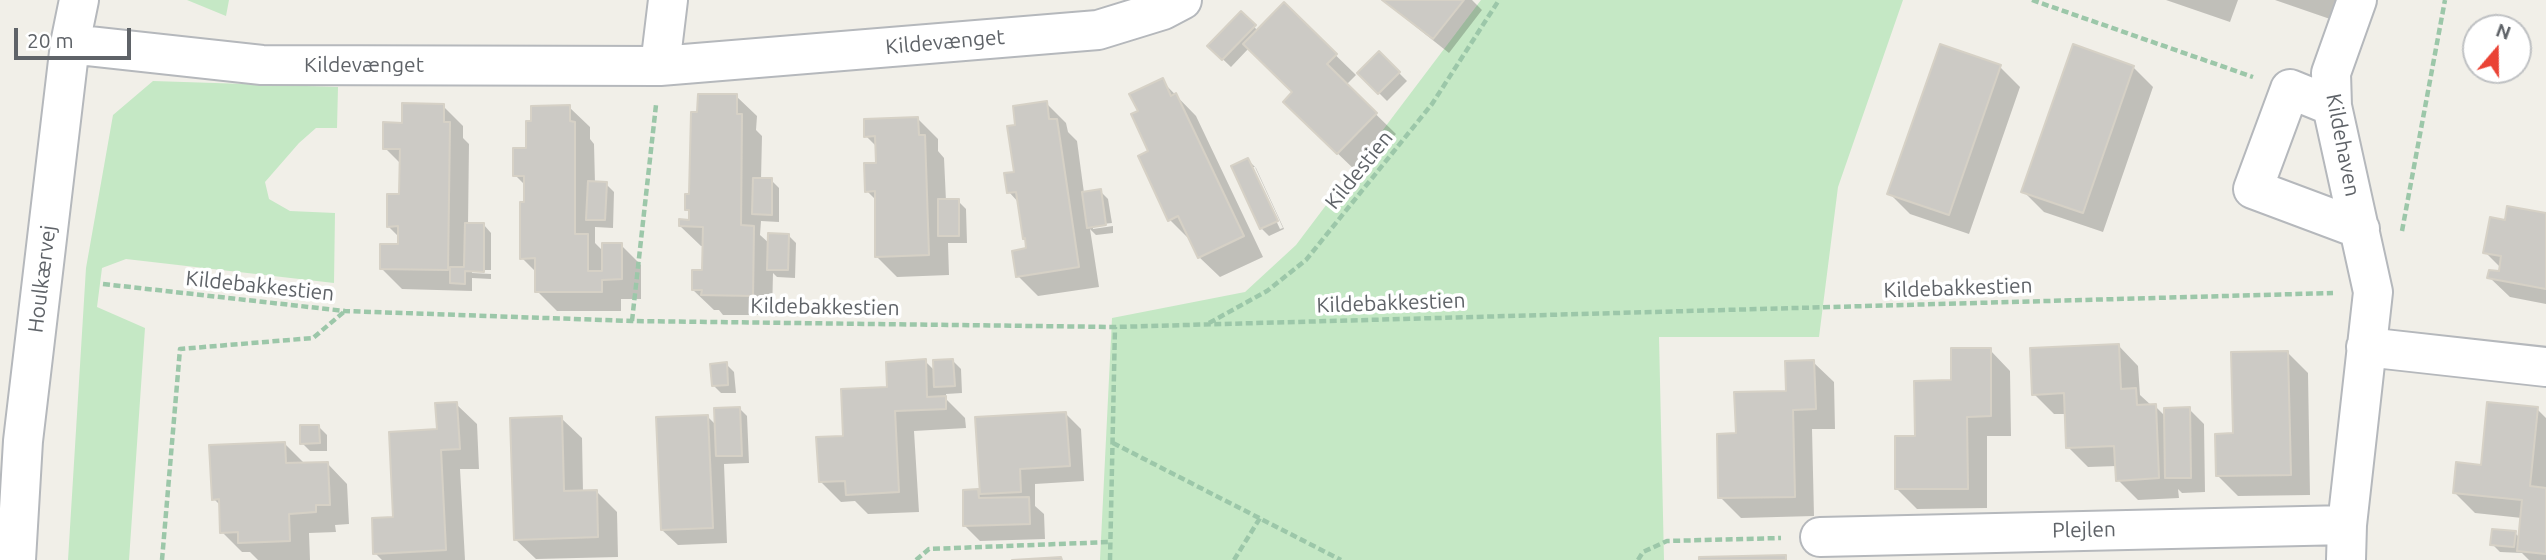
<!DOCTYPE html>
<html>
<head>
<meta charset="utf-8">
<style>
  body { margin:0 }
  #map { position:relative; width:2546px; height:560px; overflow:hidden; background:#f1efe8; font-family:Ubuntu,sans-serif }
  canvas { display:block }
  .north { position:absolute; left:2462px; top:14px; width:70px; height:70px; box-sizing:border-box; background:#fff; border:2px solid #bfc1c3; border-radius:50%; rotate:20deg; font-size:19px; font-weight:700; line-height:28px; text-align:center; color:#5f6368 }
  .north::after { content:''; display:block; margin:auto; width:24px; height:32px; background:#ea4335; clip-path:polygon(50% 0,100% 100%,50% 72%,0 100%) }
  .scale { position:absolute; left:14px; top:28px; width:117px; height:32px; box-sizing:border-box; border:4px solid #5f6368; border-top:0; padding-left:9px; font-size:21px; line-height:24px; white-space:nowrap; color:#5f6368; -webkit-text-stroke:5px #fff; paint-order:stroke }
</style>
</head>
<body>
<div id="map">
<canvas width="2546" height="560"></canvas>
<div class="north">N</div>
<div class="scale">20 m</div>
</div>
<script>
const c = document.querySelector('canvas').getContext('2d');
c.lineJoin = 'round';
function fill(path, color) {
  c.fillStyle = color;
  c.fill(path, 'evenodd');
}
function strokePath(path, color, width, dash) {
  c.strokeStyle = color;
  c.lineWidth = width;
  c.lineCap = dash ? 'butt' : 'round';
  c.setLineDash(dash || []);
  c.stroke(path);
}
function label(font, color, halo, rows, align = 'center') {
  c.font = font + ' Ubuntu,sans-serif';
  c.lineWidth = 7;
  c.setLineDash([]);
  c.textBaseline = 'middle';
  c.strokeStyle = halo;
  c.fillStyle = color;
  for (const [text, x, y, turn = 0] of rows) {
    c.save();
    c.translate(x, y);
    c.rotate((+turn || 0) * Math.PI / 180);
    c.textAlign = isNaN(turn) ? turn : align;
    if (halo) c.strokeText(text, 0, 0);
    c.fillText(text, 0, 0);
    c.restore();
  }
}
fill(new Path2D(`
  M187,0H229L226,16Z
  M1481,0H1903L1838,187L1819,337H1659L1664,560H1100L1112,318L1245,292L1296,245Z
  M153,81L338,87L337,128H316L299,143L265,182L269,199L290,211L335,213L334,283L126,259L102,268L97,307L145,328L129,560H68L86,268L113,115Z`), '#c5e8c5');
fill(new Path2D(`
  M1382,0H1472L1482,10L1449,53Z
  M2166,0H2238L2230,22Z
  M2275,0H2337L2330,19Z
  M1284,5L1356,75L1346,85L1396,134L1358,173L1305,122L1294,93L1249,48L1231,67L1209,46L1241,13L1258,31Z
  M2518,33L2527,41L2521,73L2503,70H2518Z
  M1379,53L1407,81L1387,101L1359,73Z
  M2000,67L2020,87L1969,234L1910,214L1889,193Z
  M2133,67L2153,87L2103,232L2044,212L2023,191Z
  M1162,81L1196,116L1263,257L1220,277L1199,257L1190,240L1170,220L1140,112Z
  M736,96L757,116L756,130L762,136L761,180H771L779,188V222L761,221L760,235L770,244L788,235L796,243L795,278L777,277L773,273L772,315H723L719,310H714L693,290L704,272L705,246H701L680,226L691,221V213L687,209L691,196L699,114Z
  M1046,103L1066,123L1068,132L1077,141L1084,193L1100,191L1108,199L1112,223L1093,225V229L1113,226V233L1096,235L1090,229L1099,287L1038,296L1018,276L1028,250L1019,203L1009,192L1016,173L1017,127Z
  M443,106L463,126V138L469,144L468,225H484L491,233V270H472V273L491,274V279L472,278V291L402,289L382,269L399,246V237L388,226L401,196V164L385,148L404,125Z
  M569,107L590,127V139L594,144L595,183L606,184L614,192L613,228L595,227V243L604,252L621,245L641,265V299H621V311H557L537,291V273L522,258L526,186L515,175L527,150Z
  M918,119L938,139V151L944,158L946,201H958L966,209L967,243H948L949,275L897,277L877,257V201L867,191L878,165L877,147L866,136Z
  M1248,160L1256,168L1284,229L1269,236L1261,228ZM1251,167H1255L1283,228L1280,229Z
  M2546,214V304L2510,297L2489,277L2500,273L2501,268L2485,252L2506,222Z
  M2118,345L2138,366L2140,395L2152,406H2155L2166,417L2189,409L2204,424L2205,492L2182,493L2178,489L2179,498L2138,500L2118,480L2117,466L2088,467L2068,447L2066,414H2054L2034,394Z
  M1990,350L2010,371L2011,436H1987V508L1917,509L1897,489L1917,438L1953,382Z
  M2288,353L2308,373L2310,495L2238,496L2218,476L2234,435Z
  M925,361L935,371L953,361L961,369L962,393L946,394V399L965,418L966,428L914,431L919,512L868,514L855,501L841,502L820,481L845,438L889,389Z
  M1813,362L1834,382L1835,429H1812L1814,516L1741,518L1720,497L1788,393Z
  M726,364L734,372L736,393H721L713,385Z
  M456,404L477,424L479,469H460L465,560H382L375,553L438,431Z
  M739,408L747,416L749,463L724,464L727,543L678,545L662,530L707,416L716,425Z
  M2537,409L2546,418V560H2529L2522,553L2500,552L2492,544L2515,533L2520,538L2522,518L2475,513L2455,493Z
  M1066,414L1081,429L1084,481L1035,484V506L1044,514L1045,539L980,541L965,526V492L981,491Z
  M561,418L582,438L583,492H597L617,512L618,557L536,559L515,539Z
  M319,427L327,435V451H310L302,443Z
  M285,444L305,464L327,463L347,484L349,524L335,525L336,532L309,533L310,560H258L250,552H242L222,532L221,506L214,499Z`), '#0003');
const building = new Path2D(`
  M1382,0H1464L1433,39Z
  M1284,2L1337,54L1327,64L1377,113L1337,154L1283,102L1292,92L1243,44Z
  M1241,11L1256,25L1222,60L1207,46Z
  M1940,44L2001,65L1949,215L1887,194Z
  M2073,44L2134,66L2083,213L2021,192Z
  M1379,51L1400,72L1378,94L1357,73Z
  M1163,78L1171,96L1176,93L1244,236L1198,258L1178,216L1168,221L1138,156L1148,151L1131,114L1138,111L1129,94Z
  M698,94H737V114H742L741,225L754,226L753,296L701,295L702,290H692V270H702L703,227L679,226V219L689,220V210H685V194H689L691,112H697Z
  M1047,101L1049,119H1057L1079,267L1016,277L1012,251L1026,248L1025,238L1023,239L1016,192L1007,193L1004,173L1014,172L1007,126L1015,125L1013,106Z
  M402,103L444,104V122H450L448,270L380,269V244H398V226L387,227V194H399L400,149H383V122L402,123Z
  M570,105V121L575,122V234H588V271H602V243H622V279L602,280V292H535V258L520,259V202H524V176H513V148H526V121H531V106Z
  M918,117L919,135H925L929,255L875,257V191L865,192L864,163H876L875,136L864,137V119Z
  M1248,158L1278,221L1260,229L1231,166Z
  M753,178H772V215L752,214Z
  M588,181L607,182L605,220H586Z
  M1101,189L1106,225L1087,228L1082,192Z
  M938,199H959V236H938Z
  M2507,206L2546,213V289L2487,278L2489,270L2499,271L2501,256L2483,253L2490,217L2505,220Z
  M465,223H484V272L465,271V284L450,283V267H464Z
  M768,233L789,234L788,270H767Z
  M2119,344L2121,389L2136,388L2137,405L2156,404L2159,478L2116,481L2114,446L2066,448L2064,393L2032,395L2030,348Z
  M1951,348H1991V416L1967,417L1968,489H1895V436H1915L1914,381L1951,380Z
  M2288,351L2291,475L2216,476L2215,434L2233,433L2231,352Z
  M926,359L927,397L946,396V409L895,411L899,492L846,495L845,481L819,482L816,437L843,436L841,389L887,387L886,362Z
  M953,359L955,386L934,387L933,360Z
  M1814,360L1816,409L1793,410L1795,497L1718,498L1717,434L1736,433L1734,392L1786,391L1785,361Z
  M727,362L728,385L712,386L710,364Z
  M457,402L460,449L441,450L446,550L373,554L372,518L393,517L389,432L437,429L435,403Z
  M2487,402L2538,407L2530,486L2546,488V554L2517,551L2522,500L2453,493L2456,462L2481,465Z
  M740,407L742,456H716L714,408Z
  M2190,407L2191,478H2165L2164,408Z
  M1066,412L1070,466L1020,469L1021,492L980,494L975,417Z
  M708,415L713,528L661,530L656,417Z
  M562,416L564,491L597,490L598,537L514,540L510,418Z
  M300,425H319L320,443L300,444Z
  M285,442L286,463L328,462L330,505H316V512L289,514L290,541L238,543V532L220,533L219,499L212,500L209,445Z
  M978,489L979,498L1029,497L1030,524L963,526V490Z
  M2492,529L2516,531L2514,547L2490,545Z
  M1786,555V560H1699V557Z
  M1061,557L1062,560H1012Z`);
fill(building, '#cccac5');
strokePath(building, '#d6d1c6', 2);
const minor = new Path2D(`
  M70,44L262,65L660,66L1098,30L1163,10L1182,0
  M660,66L668,0
  M2332,106L2290,89L2253,189L2360,229
  M2366,347L2546,367
  M1820,537L2347,525
  M16,560L23,441L70,44L79,0
  M2346,560L2347,525L2373,292L2332,106L2331,73L2357,0`);
strokePath(minor, '#b5b8bc', 42);
strokePath(new Path2D(`
  M2032,0L2253,77
  M2402,231L2445,0
  M103,284L345,311L632,321L1115,327L2333,293
  M632,321L656,105
  M1209,323L1267,291L1306,260L1432,104L1499,0
  M1113,443L1341,560
  M162,560L180,349L313,338L345,311
  M916,560L929,549L1110,542
  M1110,560L1115,327
  M1234,560L1260,518
  M1638,560L1643,552L1667,541L1781,538`), '#9cc7a9', 4.5, [7, 3.5]);
strokePath(minor, '#fff', 38);
label('21px', '#5f6368', '#fff', [
  ["Kildevænget",945,42,-5],
  ["Kildevænget",364,65],
  ["Kildehaven",2343,145,79],
  ["Kildestien",1359,170,-51],
  ["Houlkærvej",42,279,-83],
  ["Kildebakkestien",260,286,6],
  ["Kildebakkestien",1958,288,-2],
  ["Kildebakkestien",1391,303,-2],
  ["Kildebakkestien",825,307,1],
  ["Plejlen",2084,530,-1]
]);
</script>
</body>
</html>
